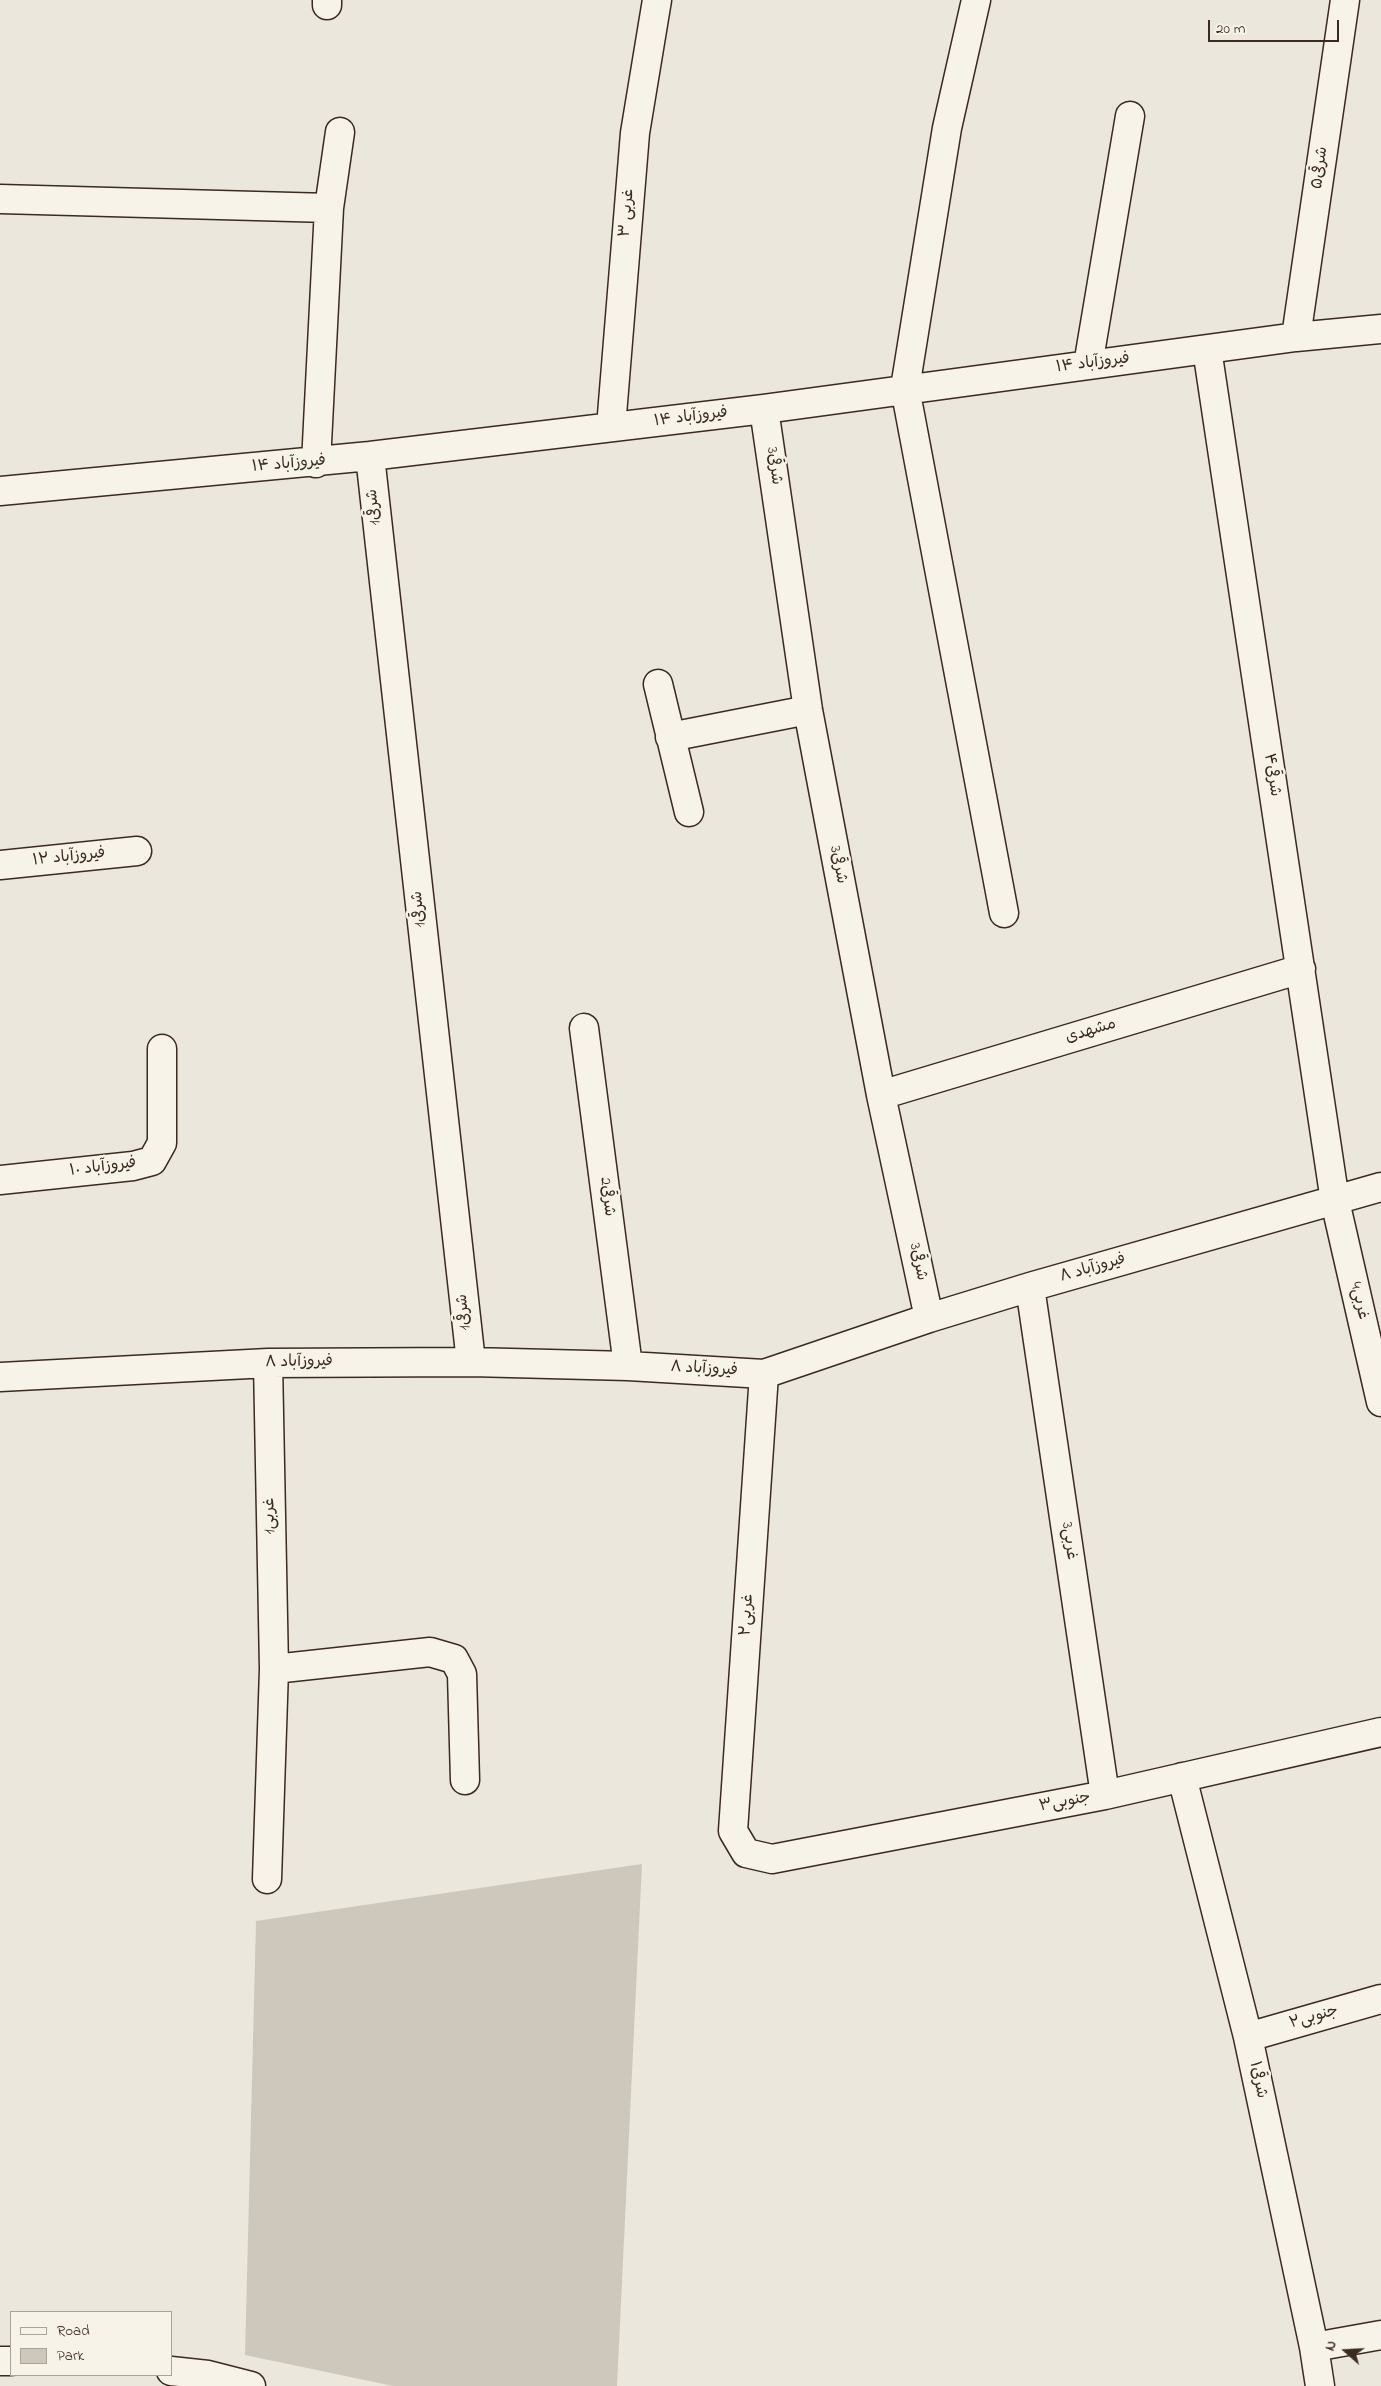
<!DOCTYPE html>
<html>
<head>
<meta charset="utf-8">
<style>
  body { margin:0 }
  #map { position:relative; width:1381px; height:2386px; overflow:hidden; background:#ece7dc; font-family:"Indie Flower",sans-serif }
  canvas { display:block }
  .legend { position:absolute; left:10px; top:2311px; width:162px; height:65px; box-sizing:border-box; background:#f7f3e8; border:1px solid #aca397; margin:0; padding:6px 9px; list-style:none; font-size:15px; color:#3b2a1e }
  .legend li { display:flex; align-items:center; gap:10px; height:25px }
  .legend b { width:25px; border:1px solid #aca397 }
  .north { position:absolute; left:1321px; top:2326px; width:50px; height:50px; -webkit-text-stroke:4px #f7f3e8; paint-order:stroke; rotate:289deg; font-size:14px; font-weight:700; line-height:20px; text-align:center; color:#3b2a1e }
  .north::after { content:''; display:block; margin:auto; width:18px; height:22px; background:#3b2a1e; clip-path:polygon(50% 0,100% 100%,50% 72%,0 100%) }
  .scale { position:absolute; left:1208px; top:20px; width:131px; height:22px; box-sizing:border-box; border:2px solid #3b2a1e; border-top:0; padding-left:6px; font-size:15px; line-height:18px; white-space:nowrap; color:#3b2a1e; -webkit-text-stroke:4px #f7f3e8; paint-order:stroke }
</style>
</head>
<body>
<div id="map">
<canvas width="1381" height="2386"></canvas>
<ul class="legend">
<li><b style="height:6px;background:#f7f3e8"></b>Road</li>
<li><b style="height:14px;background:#cec8bc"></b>Park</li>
</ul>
<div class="north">N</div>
<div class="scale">20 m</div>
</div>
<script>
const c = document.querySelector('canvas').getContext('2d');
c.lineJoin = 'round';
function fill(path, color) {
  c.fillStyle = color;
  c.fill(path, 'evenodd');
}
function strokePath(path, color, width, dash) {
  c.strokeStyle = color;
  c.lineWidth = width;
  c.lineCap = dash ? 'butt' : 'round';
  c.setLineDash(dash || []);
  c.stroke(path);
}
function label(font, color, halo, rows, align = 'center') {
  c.font = font + ' "Indie Flower","Playpen Sans Arabic",sans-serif';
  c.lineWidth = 5;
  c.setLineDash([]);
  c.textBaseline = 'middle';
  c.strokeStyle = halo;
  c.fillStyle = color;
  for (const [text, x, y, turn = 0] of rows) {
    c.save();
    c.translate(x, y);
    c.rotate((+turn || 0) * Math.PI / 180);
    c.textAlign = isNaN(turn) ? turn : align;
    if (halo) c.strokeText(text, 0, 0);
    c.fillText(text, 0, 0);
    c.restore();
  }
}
fill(new Path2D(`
  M642,1864L617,2386H393L245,2355L256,1921Z`), '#cec8bc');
const street = new Path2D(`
  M327,0V5
  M976,0L947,128L905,388L1004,913
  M0,199L329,208
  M1296,337L1345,0
  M1207,349L1335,1201L1381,1402
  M1088,365L1130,116
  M764,409L808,710L881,1095L929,1318
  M611,427L635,133L657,0
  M370,456L471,1362
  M316,463L329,208L340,132
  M0,491L370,456L764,409L1296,337L1381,329
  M658,684L689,812
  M670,737L808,710
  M0,865L137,851
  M584,1028L628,1366
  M881,1095L1301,969
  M0,1180L133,1166L152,1161L162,1143V1049
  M1030,1287L1105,1795
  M764,1374L733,1831L746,1853L772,1859L1105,1795L1381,1732
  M0,1377L268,1363L471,1362L628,1366L764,1374L929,1318L1030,1287L1381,1187
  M274,1669L430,1652L454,1659L462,1674L465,1780
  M1182,1777L1248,2037L1314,2347L1320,2386
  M267,1879L274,1669L268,1363
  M1248,2037L1381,1999
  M1314,2347L1381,2335
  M0,2361H11
  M171,2371L208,2375L251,2386`);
strokePath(street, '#3b2a1e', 31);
strokePath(street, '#f7f3e8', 28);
label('16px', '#3b2a1e', '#f7f3e8', [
  ["شرقی۵",1321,168,-82],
  ["غربی ۳",628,213,-85],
  ["فیروزآباد ۱۴",1093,364,-7],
  ["فیروزآباد ۱۴",691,418,-7],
  ["فیروزآباد ۱۴",289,465,-5],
  ["شرقی3",773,466,82],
  ["شرقی1",375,507,-96],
  ["شرقی۴",1271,775,81],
  ["فیروزآباد ۱۲",69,858,-6],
  ["شرقی3",837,865,79],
  ["شرقی1",420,909,-96],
  ["مشهدی",1091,1032,-17],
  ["فیروزآباد ۱۰",103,1168,-7],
  ["شرقی2",606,1197,83],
  ["شرقی3",917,1262,78],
  ["فیروزآباد ۸",1093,1269,-16],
  ["غربی4",1358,1301,77],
  ["شرقی1",465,1312,-96],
  ["فیروزآباد ۸",299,1363,-1],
  ["فیروزآباد ۸",704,1370,3],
  ["غربی1",271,1516,-91],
  ["غربی3",1068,1541,82],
  ["غربی۲",748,1615,-86],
  ["جنوبی۳",1065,1803,-11],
  ["جنوبی۲",1314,2018,-16],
  ["شرقی۱",1257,2080,78]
]);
</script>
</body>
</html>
